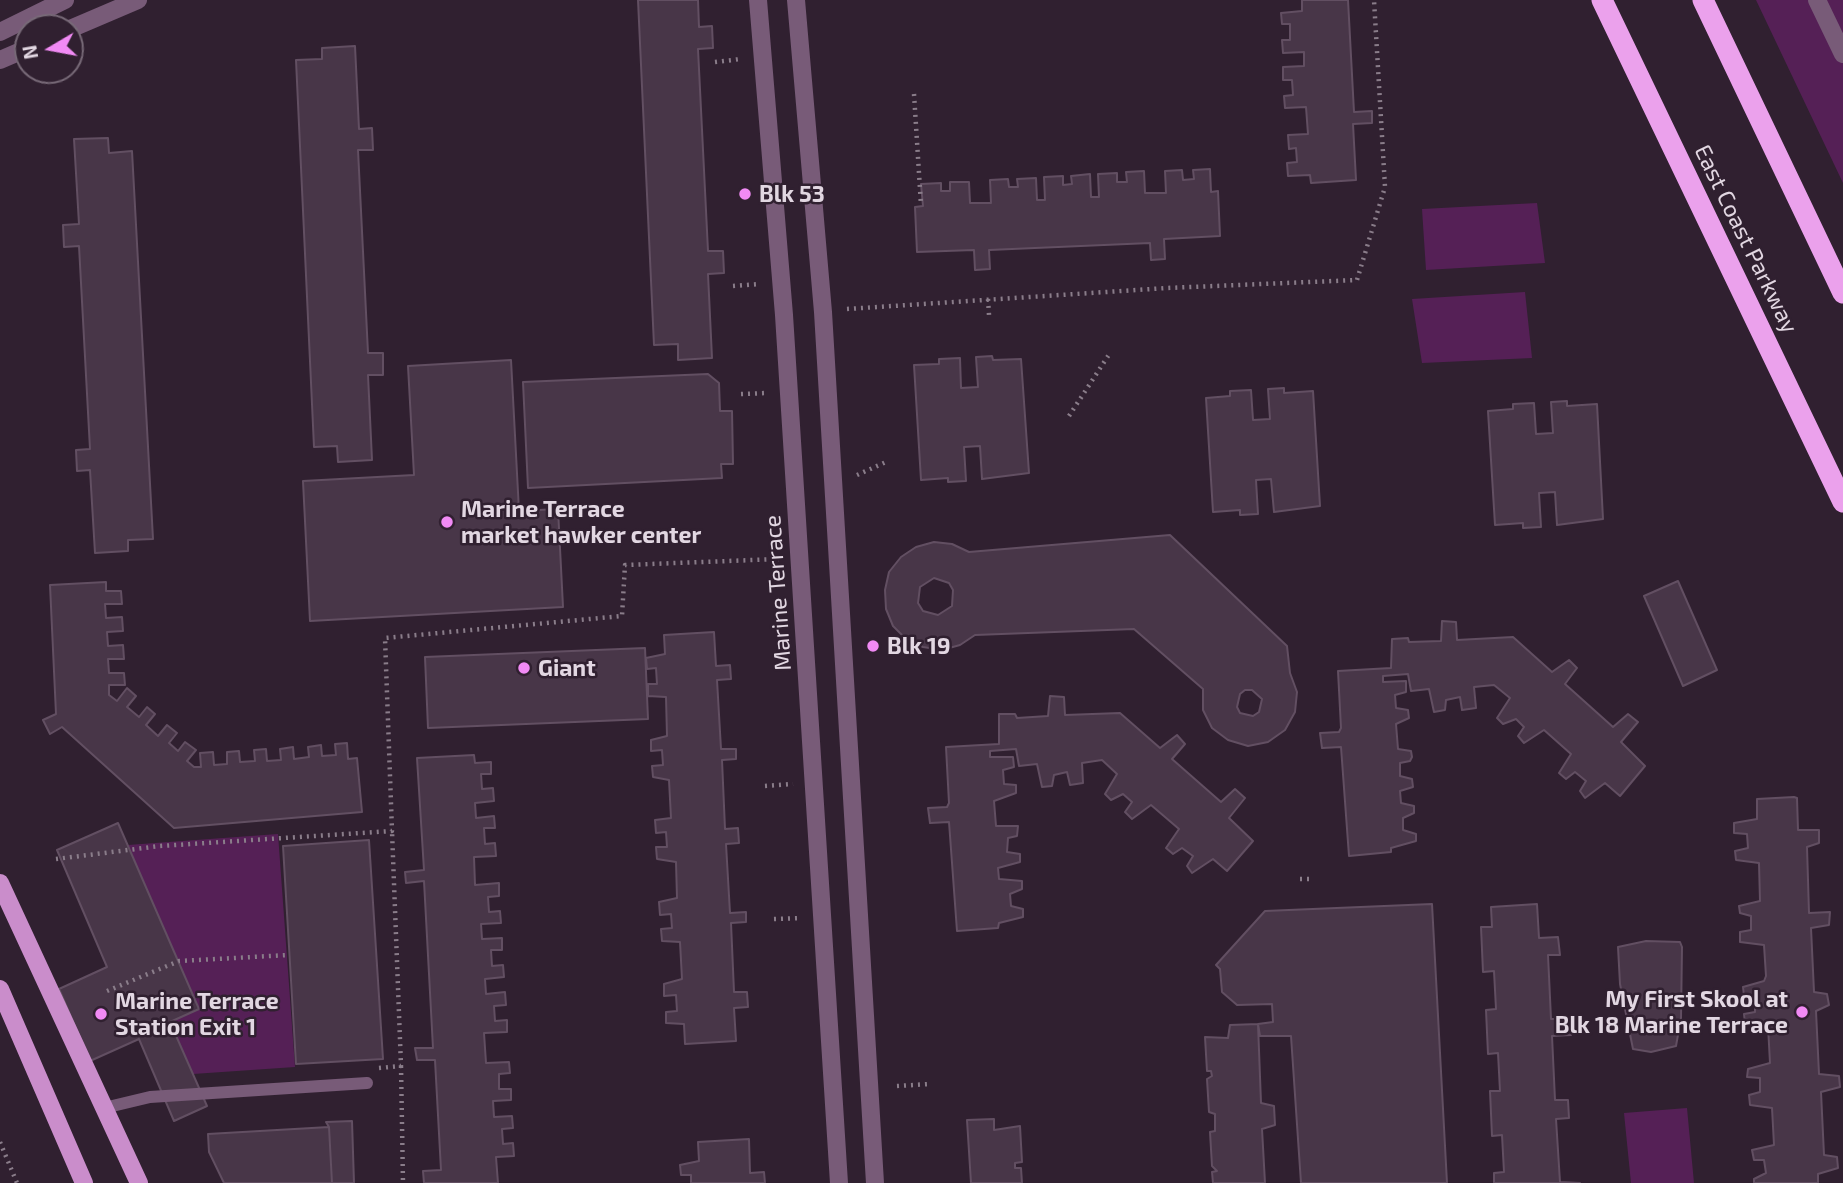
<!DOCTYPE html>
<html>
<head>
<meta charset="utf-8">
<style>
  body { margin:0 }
  #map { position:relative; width:1843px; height:1183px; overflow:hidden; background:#302030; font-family:"Exo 2",sans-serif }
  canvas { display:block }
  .north { position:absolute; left:14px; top:14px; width:70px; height:70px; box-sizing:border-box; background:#302030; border:2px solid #776977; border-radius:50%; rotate:260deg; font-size:19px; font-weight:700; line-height:28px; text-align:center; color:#e2d7e2 }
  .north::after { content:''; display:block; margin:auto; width:24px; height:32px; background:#f18af4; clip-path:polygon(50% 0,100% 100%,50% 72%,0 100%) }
</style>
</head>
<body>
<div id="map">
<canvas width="1843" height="1183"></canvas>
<div class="north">N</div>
</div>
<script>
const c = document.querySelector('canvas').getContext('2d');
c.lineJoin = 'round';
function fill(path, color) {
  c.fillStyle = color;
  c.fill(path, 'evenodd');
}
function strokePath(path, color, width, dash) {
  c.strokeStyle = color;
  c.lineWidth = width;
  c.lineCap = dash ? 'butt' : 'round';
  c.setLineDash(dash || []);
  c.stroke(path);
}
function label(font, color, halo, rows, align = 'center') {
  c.font = font + ' "Exo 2",sans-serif';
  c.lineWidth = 5;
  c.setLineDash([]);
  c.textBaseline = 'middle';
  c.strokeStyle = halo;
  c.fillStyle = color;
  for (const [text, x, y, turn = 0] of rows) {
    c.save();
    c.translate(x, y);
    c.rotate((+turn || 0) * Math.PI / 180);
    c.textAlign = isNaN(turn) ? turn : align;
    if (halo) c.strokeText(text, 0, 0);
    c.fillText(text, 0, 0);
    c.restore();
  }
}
fill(new Path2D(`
  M1756,0H1843V183Z
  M1537,203L1545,263L1426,270L1422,209Z
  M1525,292L1532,358L1422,363L1412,299Z
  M278,834L295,1067L193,1074L170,1021L128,845Z
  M1687,1108L1694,1183H1631L1624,1113Z`), '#552056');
const building = new Path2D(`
  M638,0H698L699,27L712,26L713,48L698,49L708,251H723L724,273L708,274L712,358L678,360V344L654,345Z
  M1302,0H1348L1354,112L1372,111V123L1353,124L1356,180L1311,183L1310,175L1288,176L1287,163L1297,162L1296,148L1289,149L1288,135L1308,134L1306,107L1285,108L1284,96L1293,95L1292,80H1283V67L1304,66V52L1283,53L1282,40H1290V24H1282L1281,13L1302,11Z
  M355,46L359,129L372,128L373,150H358L368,353H383V375H368L372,460L338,462L337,446L314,447L296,60L322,59V48Z
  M108,138L109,153L132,151L153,539L128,540V551L95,553L90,470L77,471L76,450L90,449L79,246L64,247L63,225L79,224L74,139Z
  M1210,169L1211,192L1218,191L1220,236L1164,239L1165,259L1151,260L1150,243L989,250L990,269L975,270L974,250L917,252L915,207L923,206L921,184L941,183V191H950V182H969L970,203H991L990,180L1008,179L1009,187H1018L1017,179L1036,178L1037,200H1045L1044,177L1063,176V185L1072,184L1071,176L1090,174L1091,197H1099L1098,174L1117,173V182H1127L1126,172L1144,171L1145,193H1166L1165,171L1182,170L1183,180L1194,179L1193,170Z
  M992,356L993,360L1021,359L1029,473L982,479L980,446L964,447L966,481L948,482V478L921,480L914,365L939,364V359L960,358L961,388L978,387L976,357Z
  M511,360L519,511L558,509L563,607L310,621L303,481L414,475L408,366Z
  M708,374L719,383L720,411H732L733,464H721L722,478L528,488L523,382Z
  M1284,388V393L1313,391L1320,506L1274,512L1271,479L1256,480L1258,514L1240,515V510L1213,512L1206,398L1230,396V391L1251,390L1253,420L1270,419L1268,389Z
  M1567,401V406L1597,404L1603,519L1557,525L1555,492L1539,493L1541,527L1523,528V523L1495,525L1488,411L1513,409V404L1534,403L1536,434L1553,433L1551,402Z
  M1170,535L1287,646L1290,673L1297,692L1295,712L1285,730L1268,742L1248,746L1228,740L1212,728L1203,710V689L1134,629L975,635L960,645L942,650L923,647L906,639L893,626L886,609L885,590L889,572L901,557L916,547L934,542L952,544L969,552ZM934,578L949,583L953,590L952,606L938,615L923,611L918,603L920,587ZM1245,690H1252L1262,699L1259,712L1253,716L1240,713L1237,707L1240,694Z
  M1678,581L1717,670L1683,686L1644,596Z
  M106,582V591H121L122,604H105L106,618L122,617L123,631L107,632L108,646L123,645L124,659H108L109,673H124L125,685H109V695L117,701L127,688L136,696L127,707L139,717L147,707L155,714L146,725L158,736L167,725L177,733L169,743L178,751L185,742L196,750L187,761L194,767H201L200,753L213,752L214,765L227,764V752L239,751L240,762L255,761L254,750L266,749L267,761L281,760L280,749L293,747L294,759L309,757L308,747L321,745L322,756L336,755L335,744L347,743L348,759L357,758L362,812L174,828L62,727L50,734L43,720L56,714L50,585Z
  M1442,621L1456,622L1457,640L1513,637L1552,672L1569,660L1577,668L1565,684L1613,727L1628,714L1638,722L1621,742L1645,766L1620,796L1605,783L1585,798L1580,791L1586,781L1575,772L1566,779L1559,773L1571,754L1544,730L1524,743L1518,736L1524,727L1516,719L1503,724L1497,718L1510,698L1494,685L1474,687L1476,708L1462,710L1460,697L1446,700L1445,710L1434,712L1429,689L1411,691L1408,674L1383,676V682L1406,681V692L1395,695L1396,708L1408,710L1409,718L1396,724L1398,749L1411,751L1412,757L1410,761L1400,763V776L1412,779L1413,787L1400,791L1401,803L1414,806V813L1403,818V830L1416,834V841L1391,848V852L1349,856L1341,747L1322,748L1320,733L1339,732L1341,728L1338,671L1391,668L1392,639L1408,638L1409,642L1441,641Z
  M714,632L716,666L730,665L731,679L717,680L721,749H736V759L722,760L725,829L738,828L739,843L726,844L730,913L746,912V922L731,923L734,992H747L748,1007L734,1008L736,1041L685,1044L684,1024L666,1023V1012L677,1011L676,995L664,996V984L682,979L680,942L662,941L661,929L672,928L671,914L660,915L659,902L677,898L676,862L657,859L656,847H667L666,832L656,833L655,820L671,818L669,780L653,777L652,766L663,765L662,750L651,751V740L667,736L666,697L648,696V684H657L656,668L647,669L646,658L665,654L664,635Z
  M645,648L648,719L428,728L425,657Z
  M1050,696L1064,697L1065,715L1120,713L1160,748L1177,735L1185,744L1172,759L1221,802L1235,789L1245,798L1229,818L1253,841L1227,871L1213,859L1192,873L1187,866L1193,856L1182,848L1173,854L1166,848L1179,829L1151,805L1132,819L1125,812L1132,802L1123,794L1111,800L1105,794L1117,774L1102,760L1082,763L1083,783L1070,785L1067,772L1054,775L1052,786L1042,787L1037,764L1019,766L1016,749L990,751V757H1013L1014,767L1003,770L1004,784L1016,785V793L994,801L996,826H1018L1017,836L1008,838L1007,852L1020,854V862L998,868L999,879L1022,881V889L1010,894L1011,906L1023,909V917L999,923L998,928L957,931L949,822L930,823L928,808L947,807L949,803L946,747L999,744V714H1015L1017,718L1048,716Z
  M474,755L475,763L491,762V774H481L482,789L493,788L494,801L475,803L476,818L494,816L495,828H484L485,844L495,843L496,856L474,857L475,885L499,883V896L488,897L489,912L500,911L501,923L481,924L482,939L502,938V950H491L492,966L503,965L504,977L485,979L486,994L505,992L506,1005L494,1006L495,1021L507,1020V1032L484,1033L486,1063L509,1062L510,1073L499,1074V1089H511V1100L493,1101L494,1117L512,1116L513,1128L502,1129L503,1144L513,1143L514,1156L496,1157L498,1183H424L423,1171L441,1170L435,1060H417L415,1048H433L424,881L406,883L405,872L424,870L417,758Z
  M1794,797L1797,798L1798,830H1819V843L1807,847L1809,913L1830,912L1829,925L1811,928L1814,992L1827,994L1829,1005L1816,1011L1819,1074L1839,1076L1840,1087L1821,1092L1824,1155L1837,1157L1838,1168L1818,1174V1183H1754V1179L1766,1173L1764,1160H1754L1752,1150L1774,1145L1772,1108L1750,1105L1749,1095L1760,1092V1078L1747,1077L1748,1069L1770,1063L1768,1026L1745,1024L1744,1014L1755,1012V998L1744,996L1743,987L1764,981L1766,976L1764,945L1740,942V932L1751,930V916L1740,913L1739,906L1760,901L1759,863L1736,860L1735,851L1748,848L1747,834L1734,833V823L1757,819V799Z
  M118,823L199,1009L170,1022L207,1106L174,1121L139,1039L90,1061L59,989L107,967L57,850Z
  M369,840L383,1059L296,1064L283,846Z
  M1432,904L1447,1183H1301L1291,1036H1260L1258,1024L1273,1022L1272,1004L1237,1005L1222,992L1220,969L1216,965L1265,911Z
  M1537,904L1539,938L1558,937L1560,955H1548L1551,1019H1570L1571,1035L1552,1036L1555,1100H1568L1569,1118L1556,1119L1560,1182L1580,1183H1494V1173L1504,1172L1502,1135L1492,1136L1490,1091H1500L1498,1053L1488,1054L1486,1010L1496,1009L1494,971L1483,972L1481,927H1492L1491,907Z
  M1646,941L1680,942L1682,947L1681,1018L1676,1046L1651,1052L1633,1049L1620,984L1618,947Z
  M1258,1024L1261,1103L1274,1106L1275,1125L1262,1129L1265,1183H1213L1212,1172L1217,1171L1212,1166L1210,1132L1215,1131V1114L1209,1112L1207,1079L1212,1076L1211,1071H1207L1205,1037L1228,1038L1230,1025Z
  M994,1119V1130L1020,1126L1022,1162L1015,1163V1168H1021L1022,1183H971L967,1120Z
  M352,1121L354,1183H332L329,1127L326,1122Z
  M329,1127L332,1183H224L209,1152L208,1134Z
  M749,1139L750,1173L764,1172L765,1183H691V1175H681L680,1165L699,1161L698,1142Z`);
fill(building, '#483648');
strokePath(building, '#624f62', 2);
strokePath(new Path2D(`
  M715,62L741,59
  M914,94L921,205
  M733,286L760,284
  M988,299L989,315
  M847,309L1167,288L1357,280L1385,187L1374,0
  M741,394L767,393
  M1069,416L1110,353
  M857,475L886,462
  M765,786L793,784
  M56,859L160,846L392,831L385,638L622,616L625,565L779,559
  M1300,879H1312
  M774,919L801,918
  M107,991L179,961L289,955
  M401,1066L403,1183
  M379,1068L401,1066L392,831
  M897,1086L930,1084
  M0,1142L17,1183`), '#8a7d8a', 4.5, [2, 5]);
strokePath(new Path2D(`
  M104,1108L150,1097L367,1083`), '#785b78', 12);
strokePath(new Path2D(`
  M758,0L784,315L839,1183
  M796,0L823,312L875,1183
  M1817,0L1843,54
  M70,29L138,0
  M0,32L65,0
  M0,60L28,48`), '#785b78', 18);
strokePath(new Path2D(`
  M0,883L139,1183
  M0,989L84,1183`), '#ca8dcb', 18);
strokePath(new Path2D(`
  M1602,0L1843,502
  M1703,0L1843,293`), '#eba1ec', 21);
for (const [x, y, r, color] of [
  [745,194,7,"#f18af4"],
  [447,522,7,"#f18af4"],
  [873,646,7,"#f18af4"],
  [524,668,7,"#f18af4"],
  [1802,1012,7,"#f18af4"],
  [101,1014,7,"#f18af4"]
]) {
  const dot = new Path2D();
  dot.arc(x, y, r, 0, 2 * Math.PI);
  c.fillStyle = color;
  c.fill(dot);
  strokePath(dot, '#302030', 2.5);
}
label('bold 23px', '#e2d7e2', '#302030', [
  ["Blk 53",759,194],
  ["Marine Terrace",461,509],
  ["market hawker center",461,535],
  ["Blk 19",887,646],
  ["Giant",538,668],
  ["My First Skool at",1788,999,"right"],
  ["Blk 18 Marine Terrace",1788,1025,"right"],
  ["Marine Terrace",115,1001],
  ["Station Exit 1",115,1027]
], 'left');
label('23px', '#e2d7e2', '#302030', [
  ["East Coast Parkway",1746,239,64],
  ["Marine Terrace",778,593,-94]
]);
</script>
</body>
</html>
